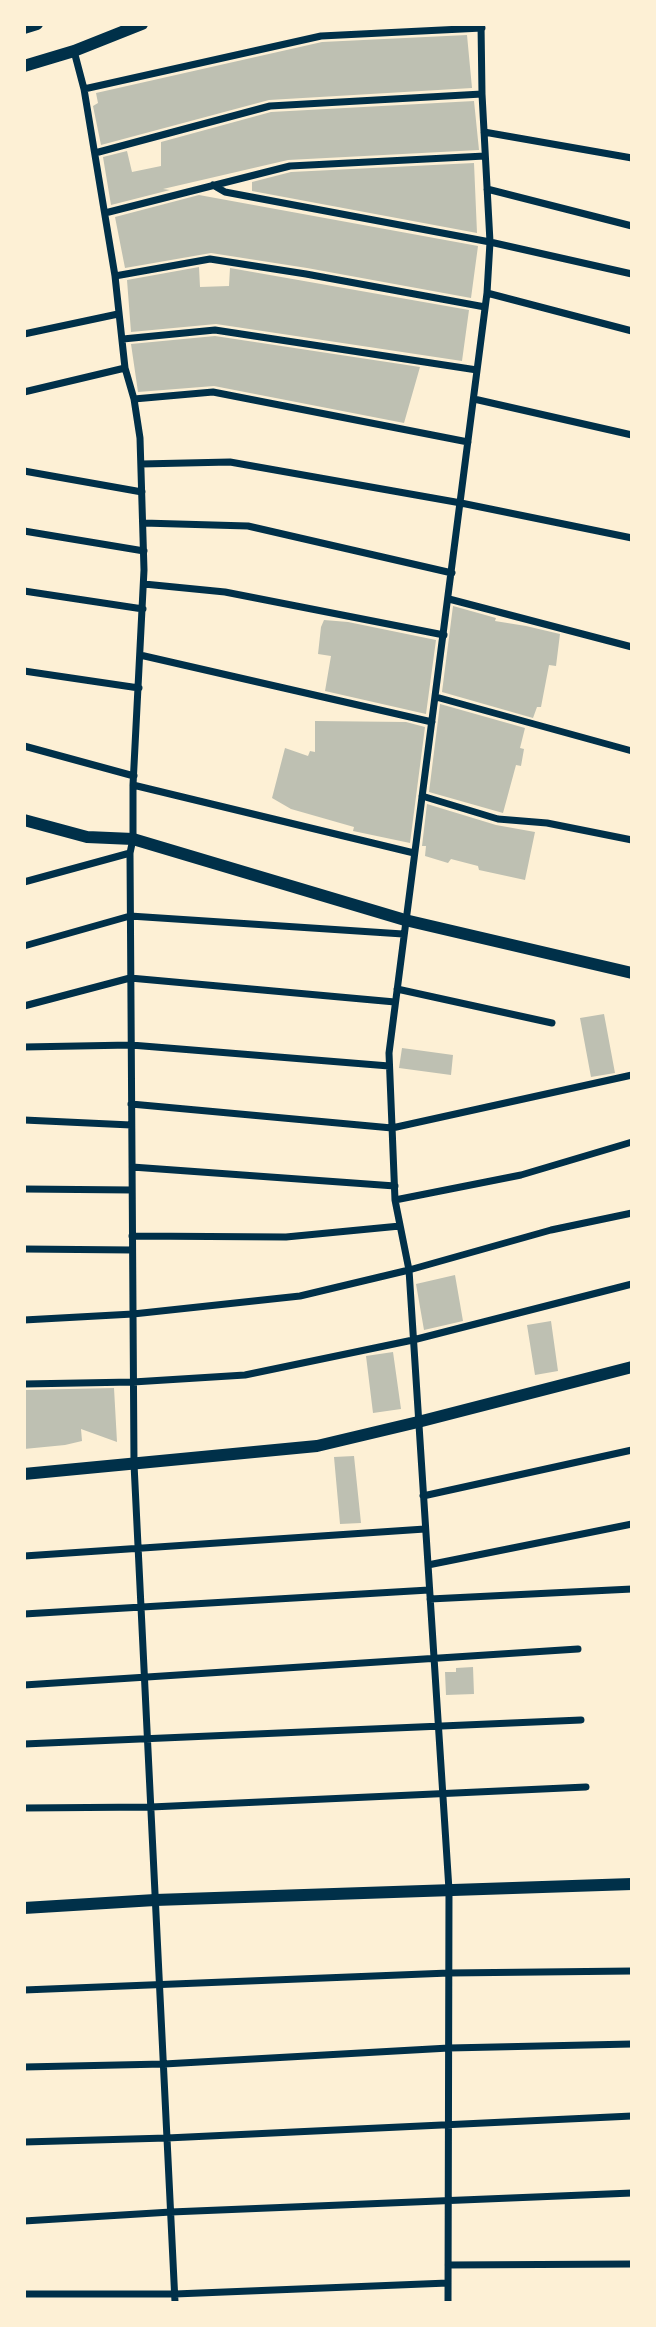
<!DOCTYPE html>
<html>
<head>
<meta charset="utf-8">
<style>
  body { margin:0 }
  #map { position:relative; width:656px; height:2327px; overflow:hidden; background:#fdf0d5; font-family:"Playfair Display",serif }
  canvas { display:block }
  .frame { position:absolute; inset:0; border:26px solid #fdf0d5; pointer-events:none }
</style>
</head>
<body>
<div id="map">
<canvas width="656" height="2327"></canvas>
<div class="frame"></div>
</div>
<script>
const c = document.querySelector('canvas').getContext('2d');
c.lineJoin = 'round';
function fill(path, color) {
  c.fillStyle = color;
  c.fill(path, 'evenodd');
}
function strokePath(path, color, width, dash) {
  c.strokeStyle = color;
  c.lineWidth = width;
  c.lineCap = dash ? 'butt' : 'round';
  c.setLineDash(dash || []);
  c.stroke(path);
}
fill(new Path2D(`
  M467,35L472,88L269,100L101,145L93,106L98,103L96,93L322,42Z
  M474,101L479,150L288,160L163,189L170,190L111,205L103,157L127,151L132,172L161,166V142L271,112Z
  M474,163L477,233L252,191V182L291,172Z
  M199,195L478,246L471,298L307,268L211,253L125,268L115,217Z
  M199,267L200,287L229,286L230,268L469,310L462,361L216,324L131,332L127,280Z
  M215,336L420,367L404,423L214,386L138,392L131,344Z
  M453,606L496,618L495,621L526,626L560,634L556,666L549,665L541,707H537L533,718L442,692Z
  M324,620L348,622L436,640L426,714L325,691L331,656L318,654L321,627Z
  M440,704L525,728L520,748L524,749L521,766L516,765L503,813L429,792Z
  M315,721L406,722L425,727L410,843L353,831L354,827L291,809L272,798L285,748L308,756L310,751L315,752Z
  M427,804L496,825L535,832L525,880L479,870L478,866L451,859L448,863L425,856L426,846H422Z
  M604,1014L615,1073L591,1077L580,1018Z
  M402,1048L453,1055L451,1075L399,1068Z
  M455,1275L463,1321L424,1330L416,1284Z
  M551,1321L558,1371L535,1375L527,1325Z
  M393,1352L401,1409L373,1413L366,1356Z
  M114,1388L117,1442L81,1429L82,1441L65,1445L24,1449V1390Z
  M354,1456L361,1523L340,1524L334,1457Z
  M473,1667L474,1694L446,1695L445,1672H456V1668Z`), '#bec0b2');
strokePath(new Path2D(`
  M74,51L84,89L115,276L125,368L134,399L140,438L144,570L133,785V839L130,853L134,1464L175,2302
  M84,89L321,36L482,28
  M484,132L632,158
  M95,153L270,106L482,94
  M213,185L225,192L490,242L632,274
  M487,189L632,226
  M105,213L290,166L485,156
  M115,276L210,259L306,274L485,307
  M487,293L632,331
  M24,334L118,314
  M123,339L215,330L477,370
  M24,392L125,368
  M134,399L213,392L468,442
  M474,399L632,435
  M141,464L230,462L461,503L632,538
  M24,471L142,492
  M143,523L248,526L452,573
  M24,531L144,551
  M144,584L225,592L444,635
  M24,591L143,609
  M449,599L632,647
  M140,655L432,722
  M24,671L139,688
  M436,697L632,751
  M24,746L134,776
  M133,785L414,853
  M422,796L498,819L547,823L632,840
  M24,882L130,853
  M24,946L130,916L403,934
  M397,989L552,1023
  M24,1006L130,978L395,1002
  M24,1047L131,1045L389,1066
  M131,1104L392,1128L632,1075
  M24,1120L131,1125
  M132,1167L395,1186
  M24,1189L132,1190
  M395,1200L521,1175L632,1142
  M132,1236L286,1237L400,1226
  M24,1249L132,1250
  M24,1320L133,1314L300,1296L409,1270L551,1230L632,1213
  M24,1384L133,1382L245,1375L413,1340L632,1284
  M423,1496L632,1450
  M24,1556L425,1529
  M428,1565L632,1524
  M430,1599L632,1589
  M24,1614L429,1590
  M24,1685L578,1649
  M24,1744L581,1720
  M24,1808L151,1807L586,1787
  M24,1990L449,1973L632,1971
  M24,2067L164,2064L449,2048L632,2044
  M24,2142L167,2138L632,2116
  M24,2221L171,2212L632,2193
  M448,2265L632,2264
  M24,2294H175L448,2283
  M448,2302L449,1890L409,1270L395,1200L389,1053L487,293L490,242L482,94L481,24`), '#003049', 7);
strokePath(new Path2D(`
  M24,28L37,24
  M24,66L74,51L142,24
  M24,820L87,837L133,839L405,920L632,973
  M24,1474L317,1446L418,1422L632,1367
  M24,1908L155,1900L632,1884`), '#003049', 12);
</script>
</body>
</html>
